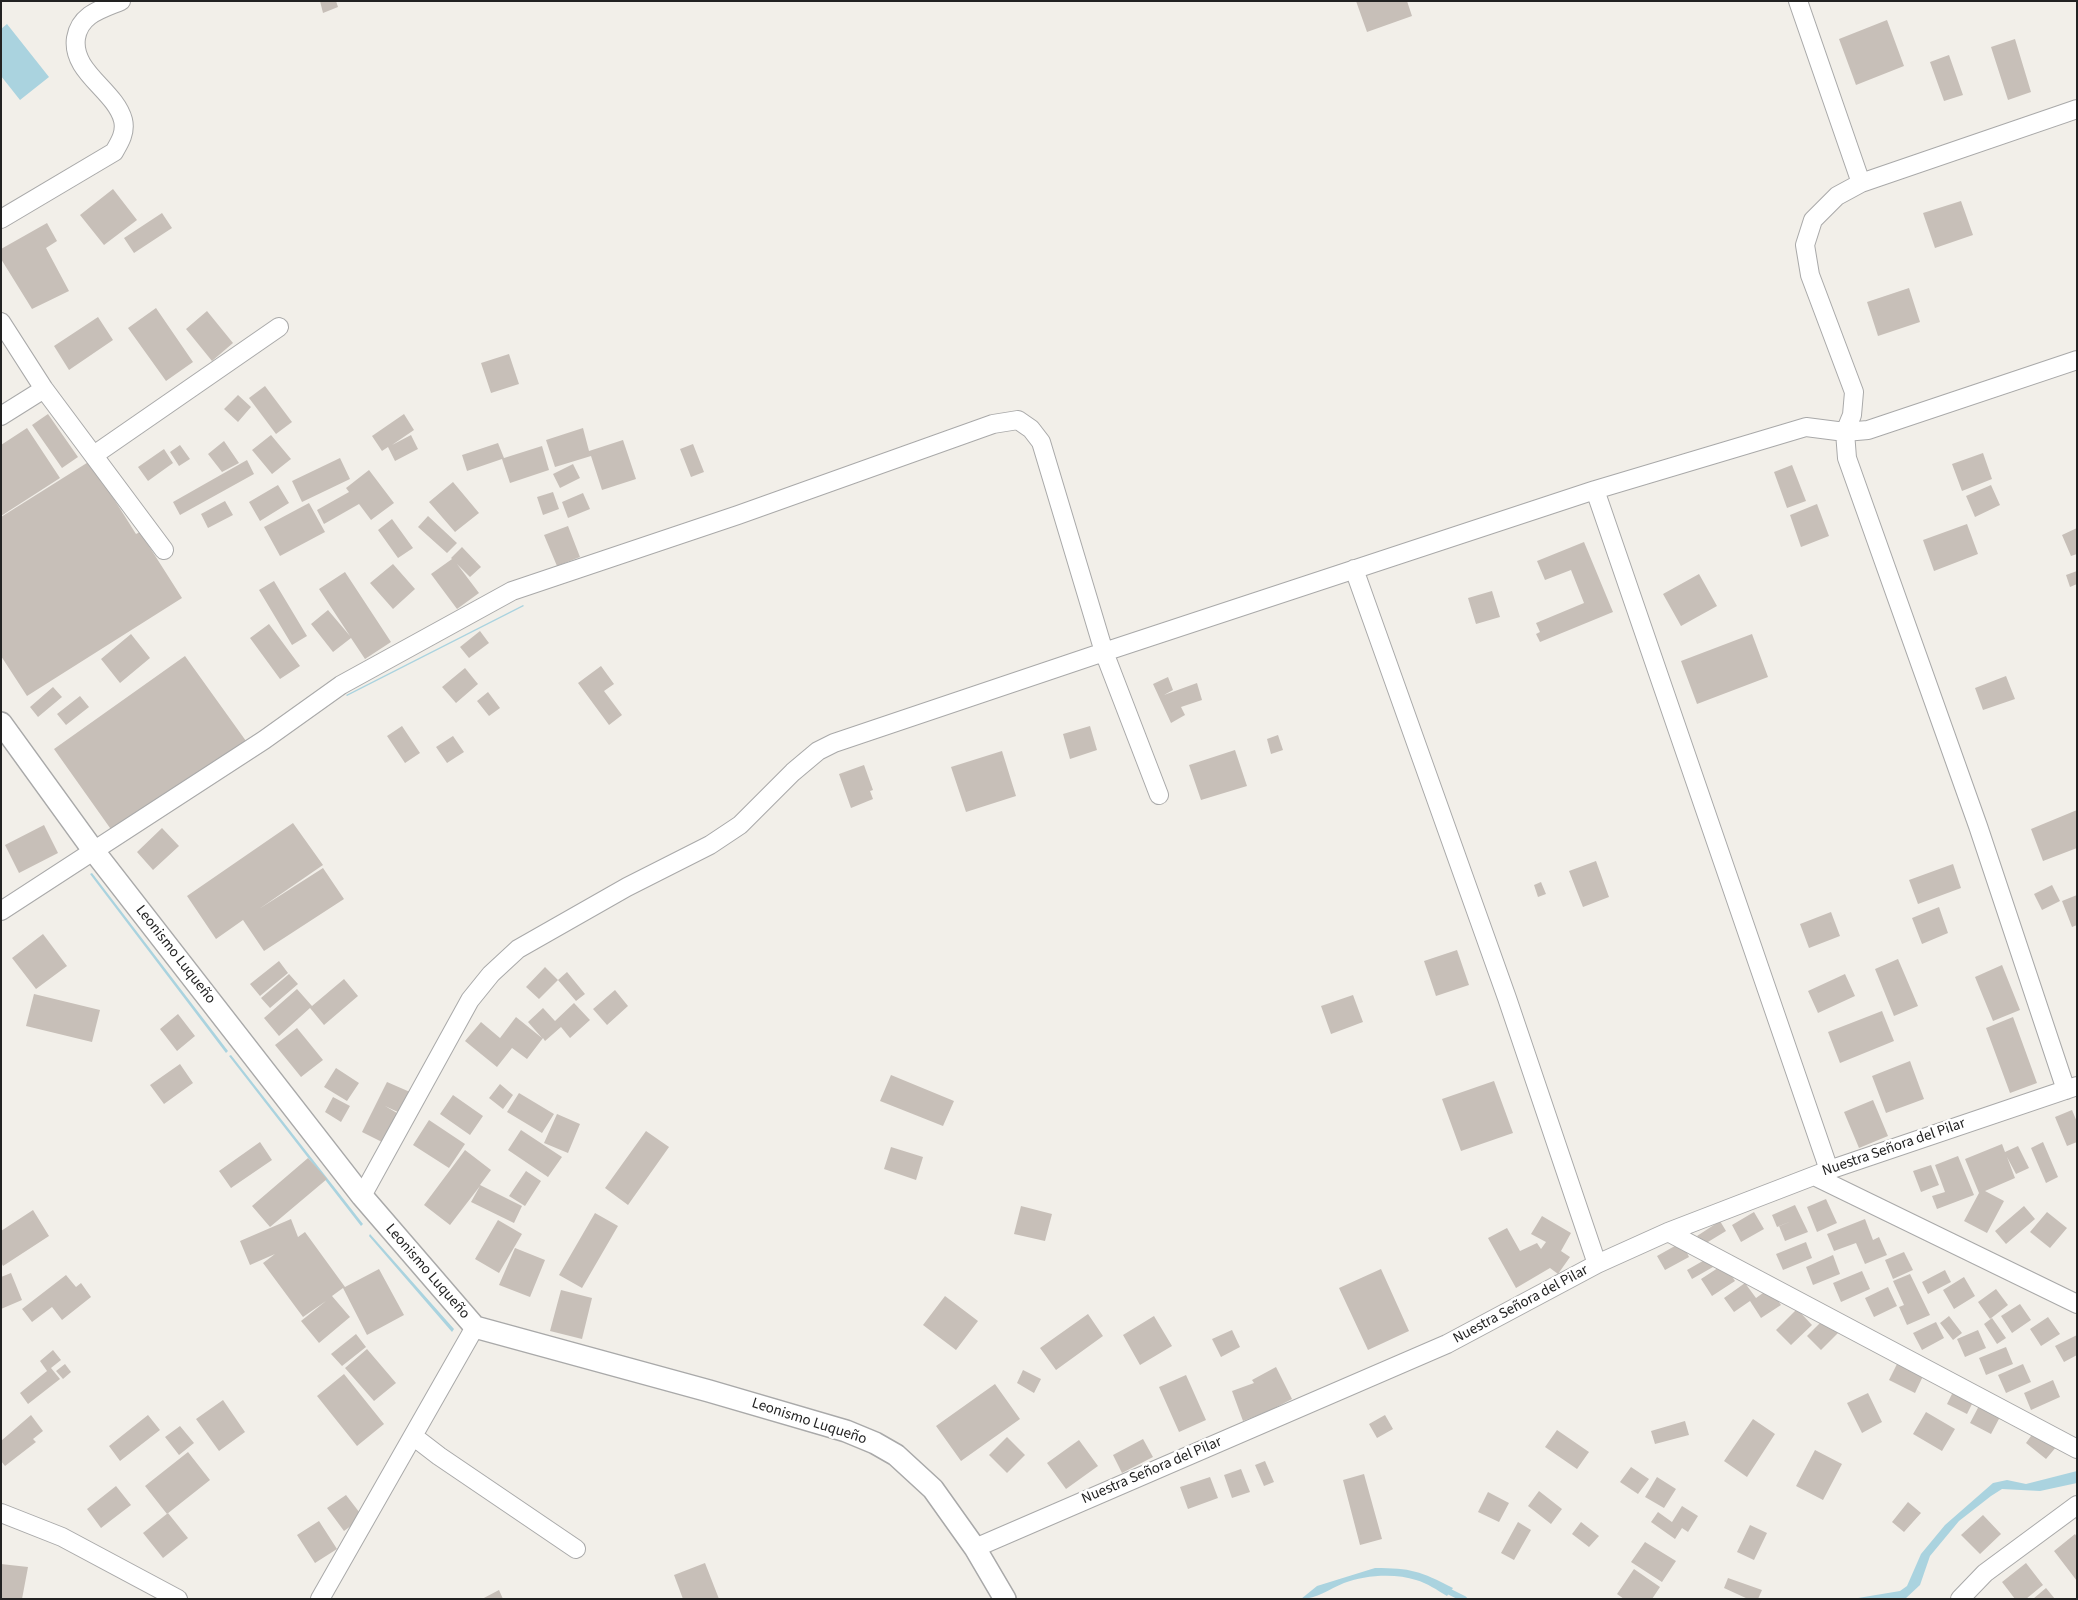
<!DOCTYPE html>
<html>
<head>
<meta charset="utf-8">
<style>
  body { margin:0 }
  #map { position:relative; width:2078px; height:1600px; overflow:hidden; background:#f2efe9; font-family:"Source Sans 3",sans-serif }
  canvas { display:block }
  .frame { position:absolute; inset:0; border:2px solid #222; pointer-events:none }
</style>
</head>
<body>
<div id="map">
<canvas width="2078" height="1600"></canvas>
<div class="frame"></div>
</div>
<script>
const c = document.querySelector('canvas').getContext('2d');
c.lineJoin = 'round';
function fill(path, color) {
  c.fillStyle = color;
  c.fill(path, 'evenodd');
}
function strokePath(path, color, width, dash) {
  c.strokeStyle = color;
  c.lineWidth = width;
  c.lineCap = dash ? 'butt' : 'round';
  c.setLineDash(dash || []);
  c.stroke(path);
}
function label(font, color, halo, rows, align = 'center') {
  c.font = font + ' "Source Sans 3",sans-serif';
  c.lineWidth = 5;
  c.setLineDash([]);
  c.textBaseline = 'middle';
  c.strokeStyle = halo;
  c.fillStyle = color;
  for (const [text, x, y, turn = 0] of rows) {
    c.save();
    c.translate(x, y);
    c.rotate((+turn || 0) * Math.PI / 180);
    c.textAlign = isNaN(turn) ? turn : align;
    if (halo) c.strokeText(text, 0, 0);
    c.fillText(text, 0, 0);
    c.restore();
  }
}
fill(new Path2D(`
  M7,24L49,77L20,100L1,76V29Z
  M523,605L524,606L347,696L346,695Z
  M92,873L228,1051L226,1053L90,874Z
  M231,1055L363,1224L361,1226L229,1056Z
  M370,1234L454,1329L452,1332L369,1236Z
  M2077,1471V1483L2040,1491L2002,1489L1991,1496L1959,1521L1930,1556L1920,1585L1905,1599H1852L1900,1591L1907,1586L1921,1554L1945,1525L1993,1483L2007,1480L2026,1484Z
  M1375,1568C1411,1568 1420,1571 1453,1588L1447,1596C1437,1590 1427,1583 1416,1580C1396,1573 1364,1575 1344,1583C1329,1589 1317,1599 1301,1599L1317,1586Z`), '#aad3df');
strokePath(new Path2D(`
  M1442,1588L1464,1599`), '#aad3df', 6);
fill(new Path2D(`
  M320,1H336L338,7L323,13Z
  M1356,1H1407L1412,16L1367,32Z
  M1887,20L1904,66L1856,85L1839,39Z
  M2015,39L2031,92L2008,100L1991,47Z
  M1949,55L1963,95L1944,101L1930,62Z
  M113,189L137,220L104,245L80,215Z
  M1961,201L1973,235L1935,248L1923,213Z
  M162,213L172,228L134,253L124,238Z
  M47,223L57,241L46,248L69,291L32,309L1,259V249Z
  M1909,288L1920,322L1878,336L1867,302Z
  M156,308L193,362L166,381L128,328Z
  M207,311L233,343L212,361L186,329Z
  M98,317L113,340L69,370L54,346Z
  M509,354L519,384L491,393L481,363Z
  M265,386L292,422L276,434L249,398Z
  M238,395L251,407L238,422L224,409Z
  M48,414L78,457L62,468L32,425Z
  M404,414L414,430L392,445L411,435L418,449L395,461L388,447L382,451L372,436Z
  M27,428L60,478L1,516V445Z
  M583,428L589,451L623,440L636,479L602,490L591,456L555,467L546,440Z
  M271,435L291,459L272,474L252,450Z
  M224,441L239,463L222,472L208,454Z
  M498,443L504,458L542,446L549,470L510,483L502,459L467,471L462,455Z
  M693,444L704,472L691,477L680,449Z
  M180,445L190,459L179,466L170,452Z
  M164,449L173,463L148,481L138,467Z
  M1983,453L1992,479L1962,491L1952,464Z
  M340,458L350,479L302,502L292,481Z
  M247,460L254,474L180,515L173,502Z
  M90,461L136,534L140,532L182,598L27,696L1,656V517Z
  M573,464L580,478L560,488L553,474Z
  M1792,465L1806,501L1787,508L1774,472Z
  M369,470L394,503L371,520L359,504L324,524L317,510L349,492L346,488Z
  M453,482L479,513L455,532L429,502Z
  M278,485L289,503L260,521L249,502Z
  M1991,485L2000,505L1975,517L1966,496Z
  M553,492L559,509L543,515L537,497Z
  M583,493L590,509L568,518L562,502Z
  M225,501L233,515L208,528L201,514Z
  M309,503L325,532L280,556L264,527Z
  M1817,504L1829,536L1801,547L1790,515Z
  M428,516L457,543L447,553L418,527Z
  M392,519L413,548L398,558L378,530Z
  M1967,524L1978,554L1934,571L1923,540Z
  M568,526L580,557L557,566L544,535Z
  M2077,528V554L2071,556L2062,535Z
  M1584,542L1613,612L1540,642L1536,634L1540,632L1536,623L1584,603L1571,570L1545,580L1537,561Z
  M462,547L481,567L470,577L457,564L479,593L457,609L431,574L452,559L451,558Z
  M393,564L415,589L393,609L370,583Z
  M2077,571V584L2070,587L2066,575Z
  M345,572L391,642L365,659L351,638L333,652L311,624L328,610L350,636L319,589Z
  M1699,574L1717,606L1681,626L1663,594Z
  M274,581L307,636L292,645L259,590Z
  M1492,591L1500,617L1476,624L1468,598Z
  M269,624L300,666L280,679L250,638Z
  M480,631L489,643L469,658L460,647Z
  M131,634L150,658L120,683L101,659Z
  M1752,634L1768,677L1697,704L1681,661Z
  M185,656L246,741L115,835L54,749Z
  M601,666L614,684L604,691L622,715L609,725L578,683Z
  M465,668L478,684L456,703L442,687Z
  M2006,676L2015,699L1983,710L1975,688Z
  M1168,677L1173,690L1164,695L1197,683L1202,700L1181,707L1185,715L1171,723L1153,684Z
  M53,687L62,697L38,717L30,707Z
  M488,692L500,708L489,716L477,701Z
  M80,696L89,707L66,725L57,714Z
  M402,726L420,753L405,763L387,736Z
  M1090,726L1097,750L1070,759L1063,734Z
  M1278,735L1283,750L1271,754L1267,739Z
  M453,736L464,752L447,763L436,747Z
  M1235,750L1247,786L1201,800L1189,765Z
  M1002,751L1016,796L966,812L951,767Z
  M864,765L873,790L870,791L873,799L851,808L839,774Z
  M2077,810V848L2043,861L2031,829Z
  M293,823L323,865L259,909L323,868L344,899L264,951L243,920L216,939L187,896Z
  M44,825L58,853L19,873L5,845Z
  M162,828L179,846L153,870L137,852Z
  M1596,861L1609,897L1583,907L1569,871Z
  M1953,864L1961,888L1918,904L1909,880Z
  M1541,882L1546,894L1538,897L1534,885Z
  M2052,885L2060,901L2042,910L2034,894Z
  M2077,895V925L2072,927L2062,901Z
  M1939,907L1948,933L1922,944L1912,918Z
  M1831,912L1840,936L1809,948L1800,924Z
  M43,934L67,966L36,989L12,958Z
  M1457,950L1469,985L1436,996L1424,961Z
  M1898,959L1918,1006L1894,1016L1875,969Z
  M279,961L288,973L260,996L250,984Z
  M2002,965L2020,1010L1993,1021L1975,977Z
  M545,967L558,980L539,999L526,987Z
  M567,972L585,994L576,1001L558,980Z
  M289,974L298,984L270,1008L261,998Z
  M1845,974L1855,996L1818,1013L1808,991Z
  M344,979L358,996L324,1025L310,1008L279,1036L264,1018L297,989L312,1006Z
  M615,990L628,1006L607,1025L593,1009Z
  M34,994L100,1010L92,1042L26,1026Z
  M1353,995L1363,1022L1331,1034L1321,1006Z
  M574,1003L590,1020L570,1038L561,1027L545,1041L543,1038L527,1059L512,1048L497,1067L465,1041L481,1022L500,1038L516,1017L542,1038L528,1022L543,1008L555,1021Z
  M1882,1011L1894,1041L1840,1063L1828,1032Z
  M178,1014L195,1036L177,1051L160,1029Z
  M2013,1017L2037,1083L2010,1093L1986,1028Z
  M297,1028L323,1060L301,1077L275,1045Z
  M1910,1061L1924,1099L1886,1113L1872,1076Z
  M180,1064L193,1083L164,1104L150,1085Z
  M336,1068L359,1083L347,1101L324,1087Z
  M891,1075L954,1101L943,1126L880,1101Z
  M1494,1081L1513,1133L1461,1151L1442,1099Z
  M387,1082L410,1092L400,1113L385,1106L397,1113L382,1142L362,1132Z
  M500,1084L513,1095L503,1109L489,1098Z
  M519,1093L554,1114L542,1133L507,1112Z
  M453,1095L483,1116L470,1135L440,1114Z
  M333,1097L350,1106L341,1122L325,1112Z
  M1873,1100L1888,1136L1859,1148L1844,1112Z
  M2072,1110L2077,1122V1142L2067,1146L2055,1117Z
  M557,1114L580,1124L568,1153L544,1143Z
  M429,1120L465,1144L449,1168L413,1145Z
  M521,1130L562,1157L548,1177L508,1150Z
  M646,1131L669,1147L628,1205L605,1188Z
  M260,1142L272,1160L231,1188L219,1171Z
  M2043,1142L2058,1177L2046,1183L2031,1148Z
  M2002,1144L2005,1152L2018,1146L2029,1168L2016,1174L2007,1157L2015,1178L1985,1191L2004,1201L1987,1233L1964,1221L1979,1193L1965,1159Z
  M891,1147L923,1157L916,1180L884,1169Z
  M465,1150L491,1170L480,1185L522,1206L514,1223L471,1202L480,1186L450,1225L424,1205Z
  M1958,1156L1974,1195L1937,1209L1932,1196L1945,1192L1935,1165Z
  M308,1158L327,1179L270,1227L252,1206Z
  M1931,1165L1939,1185L1921,1192L1913,1171Z
  M526,1171L541,1181L525,1206L509,1196Z
  M1826,1199L1837,1223L1817,1232L1807,1207Z
  M1795,1205L1808,1232L1785,1241L1779,1226L1792,1221L1777,1227L1772,1215Z
  M1021,1206L1052,1214L1045,1241L1014,1234Z
  M2024,1206L2035,1219L2006,1244L1995,1231Z
  M33,1210L49,1236L3,1266L1,1262V1231Z
  M1754,1212L1764,1229L1741,1242L1732,1225Z
  M2047,1212L2067,1228L2050,1248L2030,1232Z
  M595,1213L618,1226L582,1288L559,1275Z
  M1542,1216L1571,1233L1561,1251L1570,1257L1558,1274L1550,1268L1516,1288L1488,1238L1507,1228L1520,1251L1537,1243L1541,1249L1546,1242L1531,1234Z
  M291,1219L298,1237L305,1232L345,1287L379,1269L404,1315L367,1335L343,1288L332,1296L350,1317L319,1343L301,1321L326,1301L303,1317L263,1263L275,1254L250,1265L240,1241Z
  M1865,1219L1873,1240L1879,1237L1887,1255L1865,1264L1856,1243L1834,1251L1827,1234Z
  M498,1220L522,1234L499,1273L475,1259Z
  M1720,1221L1726,1231L1703,1245L1697,1236Z
  M1682,1242L1689,1257L1665,1270L1657,1256Z
  M1806,1242L1812,1258L1783,1270L1776,1254Z
  M515,1248L545,1260L530,1297L499,1285Z
  M1904,1252L1913,1270L1893,1279L1885,1260Z
  M1833,1255L1840,1274L1813,1285L1806,1267Z
  M1708,1258L1713,1267L1692,1279L1687,1270Z
  M1724,1264L1735,1281L1712,1296L1701,1279Z
  M1381,1269L1409,1331L1368,1350L1339,1288Z
  M1945,1270L1951,1282L1928,1294L1922,1282Z
  M1862,1271L1870,1289L1841,1302L1833,1283Z
  M11,1273L22,1300L1,1309V1277Z
  M1910,1274L1930,1315L1907,1325L1899,1307L1904,1305L1893,1281Z
  M66,1275L76,1287L81,1283L91,1297L62,1320L52,1307L32,1322L22,1309Z
  M1964,1277L1975,1296L1954,1309L1943,1290Z
  M1745,1283L1756,1298L1770,1288L1781,1305L1761,1318L1750,1301L1734,1312L1724,1298Z
  M1888,1287L1897,1306L1874,1317L1865,1298Z
  M1996,1289L2008,1305L1990,1319L1978,1302Z
  M561,1290L592,1298L582,1339L550,1331Z
  M945,1296L978,1321L956,1350L923,1325Z
  M2020,1304L2031,1320L2012,1333L2001,1316Z
  M1797,1309L1812,1325L1791,1345L1776,1330Z
  M1088,1314L1103,1336L1056,1370L1040,1348Z
  M1154,1316L1172,1346L1140,1365L1123,1335Z
  M1949,1316L1962,1333L1953,1340L1940,1323Z
  M2048,1317L2060,1334L2041,1346L2030,1329Z
  M1825,1318L1839,1332L1821,1350L1807,1336Z
  M1992,1318L2006,1338L1997,1344L1984,1324Z
  M1936,1322L1944,1338L1922,1350L1913,1333Z
  M1232,1330L1240,1347L1221,1357L1212,1339Z
  M1978,1330L1986,1348L1965,1357L1957,1339Z
  M356,1334L366,1347L342,1366L331,1354Z
  M2077,1335V1355L2064,1362L2055,1346Z
  M2006,1347L2013,1364L1986,1375L1979,1358Z
  M367,1349L396,1383L374,1401L345,1368Z
  M53,1350L61,1360L51,1368L60,1379L28,1404L20,1393L47,1371L40,1361Z
  M1898,1362L1924,1374L1915,1393L1889,1380Z
  M65,1364L71,1372L63,1379L56,1371Z
  M2023,1364L2031,1382L2006,1393L1998,1375Z
  M1276,1367L1292,1399L1269,1411L1243,1421L1232,1391L1254,1383L1252,1380Z
  M1023,1370L1041,1379L1034,1393L1017,1383Z
  M344,1374L384,1424L357,1446L317,1396Z
  M1186,1375L1206,1420L1179,1432L1159,1387Z
  M2053,1380L2060,1397L2031,1410L2024,1393Z
  M995,1384L1020,1419L961,1461L936,1426Z
  M1956,1386L1976,1396L1967,1414L1947,1404Z
  M1868,1393L1882,1422L1862,1433L1847,1403Z
  M223,1400L245,1432L219,1451L196,1419Z
  M1980,1404L2001,1415L1991,1434L1970,1423Z
  M1926,1412L1955,1429L1942,1451L1913,1434Z
  M31,1415L43,1431L33,1439L36,1442L5,1466L1,1461V1441Z
  M148,1415L160,1430L120,1461L109,1446Z
  M1385,1415L1393,1429L1377,1438L1369,1424Z
  M1753,1419L1775,1434L1747,1477L1724,1461Z
  M1685,1421L1689,1435L1655,1444L1651,1431Z
  M180,1426L194,1443L179,1455L165,1437Z
  M2036,1429L2057,1446L2046,1459L2026,1443Z
  M1557,1430L1589,1452L1577,1469L1545,1447Z
  M1007,1437L1025,1455L1007,1473L989,1455Z
  M1143,1439L1153,1457L1122,1473L1113,1455Z
  M1079,1440L1098,1466L1066,1489L1047,1463Z
  M1815,1450L1842,1464L1823,1500L1796,1486Z
  M188,1452L210,1480L167,1514L145,1486Z
  M1265,1461L1274,1482L1264,1486L1255,1465Z
  M1631,1467L1649,1479L1638,1494L1620,1482Z
  M1241,1469L1250,1492L1232,1498L1224,1475Z
  M1364,1474L1382,1539L1360,1545L1343,1480Z
  M1210,1477L1218,1498L1188,1509L1180,1487Z
  M1657,1477L1676,1489L1664,1508L1645,1497Z
  M116,1486L131,1505L101,1528L87,1509Z
  M1539,1491L1562,1509L1551,1524L1528,1506Z
  M1488,1492L1509,1503L1499,1522L1478,1512Z
  M346,1495L363,1517L344,1531L327,1508Z
  M1908,1502L1921,1513L1904,1532L1892,1522Z
  M1682,1506L1698,1516L1688,1532L1682,1528L1675,1539L1651,1522L1658,1512L1672,1522Z
  M168,1513L188,1538L163,1558L143,1533Z
  M1983,1515L2001,1534L1980,1554L1961,1535Z
  M319,1521L337,1549L315,1563L297,1535Z
  M1518,1522L1531,1530L1514,1560L1501,1553Z
  M1581,1522L1599,1536L1589,1547L1572,1534Z
  M1750,1525L1767,1533L1754,1560L1737,1552Z
  M2075,1534L2077,1537V1581L2054,1551Z
  M1645,1542L1676,1561L1662,1582L1631,1562Z
  M705,1563L719,1599H683L674,1575Z
  M2026,1563L2043,1585L2026,1599H2015L2002,1582Z
  M1,1564L28,1567L22,1599H1Z
  M1634,1569L1660,1587L1652,1599H1624L1617,1594Z
  M1728,1578L1762,1590L1758,1599H1748L1724,1588Z
  M2046,1588L2055,1599H2033Z
  M499,1590L503,1599H482Z`), '#c7bfb8');
const minor = new Path2D(`
  M1798,1L1861,183
  M1,219L114,152C120,142 126,132 123,120C115,90 71,72 76,38C80,14 102,9 121,1
  M1,322L44,389L164,550
  M1,416L44,389
  M94,455L279,327
  M1595,490L1829,1170
  M1354,569L1507,998L1597,1264
  M1,911L264,740L341,685L512,591L738,515L993,424L1018,420L1031,429L1041,442L1104,652L1159,795
  M2066,1090L1978,826L1847,458L1845,432L1852,415L1854,392L1810,275L1805,245L1813,220L1837,196L1861,183L2077,109
  M1814,1176L2077,1304
  M362,1196L470,1000L491,974L518,949L627,887L710,845L740,825L793,772L818,751L834,743L1104,652L1595,490L1806,427L1845,432L1868,430L2077,360
  M1668,1232L2077,1449
  M413,1436L439,1456L576,1549
  M1,1513L62,1537L178,1599
  M975,1548L1447,1344L1597,1264L1668,1232L1829,1170L2077,1086
  M320,1599L475,1327
  M1960,1599L1985,1573L2077,1505`);
const tertiary = new Path2D(`
  M1,723L93,850L362,1196L475,1327L709,1391L846,1431L875,1443L896,1455L933,1489L975,1548L1005,1599`);
strokePath(minor, '#a9a9a9', 20);
strokePath(tertiary, '#a9a9a9', 24);
strokePath(minor, '#fff', 18);
strokePath(tertiary, '#fff', 21);
label('15px', '#222', '#fff', [
  ["Leonismo Luqueño",175,955,52],
  ["Nuestra Señora del Pilar",1894,1148,-19],
  ["Leonismo Luqueño",427,1272,49],
  ["Nuestra Señora del Pilar",1521,1305,-28],
  ["Leonismo Luqueño",809,1422,18],
  ["Nuestra Señora del Pilar",1152,1471,-23]
]);
</script>
</body>
</html>
